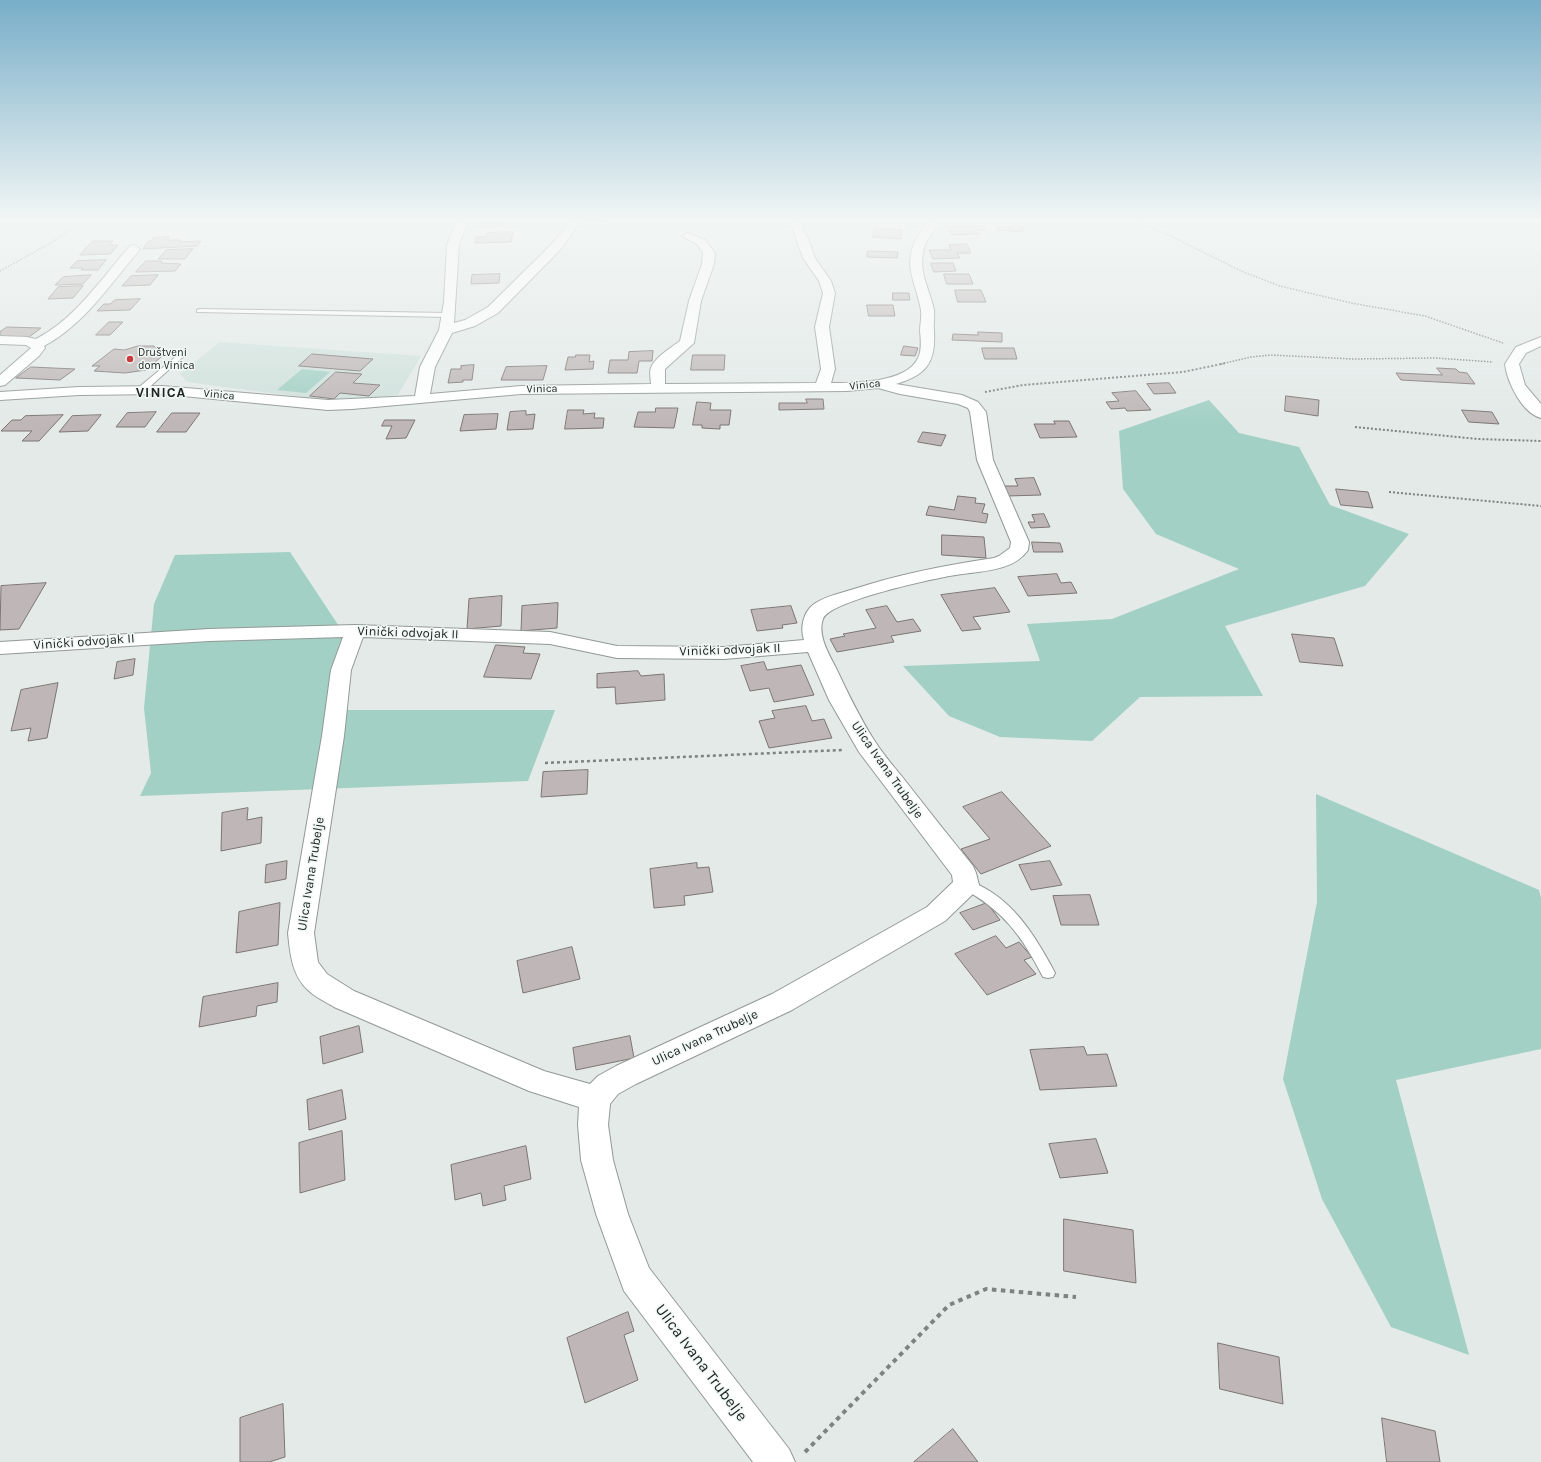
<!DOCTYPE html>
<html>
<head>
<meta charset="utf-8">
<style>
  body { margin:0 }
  canvas { display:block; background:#e3eae8 }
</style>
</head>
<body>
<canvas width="1541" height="1462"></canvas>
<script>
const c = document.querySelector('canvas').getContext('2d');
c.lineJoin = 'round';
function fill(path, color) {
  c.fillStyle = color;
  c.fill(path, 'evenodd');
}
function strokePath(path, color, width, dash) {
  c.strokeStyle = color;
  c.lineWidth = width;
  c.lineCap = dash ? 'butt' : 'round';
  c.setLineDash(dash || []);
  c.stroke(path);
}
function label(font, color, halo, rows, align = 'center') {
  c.font = font + ' Karla,sans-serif';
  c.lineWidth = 3;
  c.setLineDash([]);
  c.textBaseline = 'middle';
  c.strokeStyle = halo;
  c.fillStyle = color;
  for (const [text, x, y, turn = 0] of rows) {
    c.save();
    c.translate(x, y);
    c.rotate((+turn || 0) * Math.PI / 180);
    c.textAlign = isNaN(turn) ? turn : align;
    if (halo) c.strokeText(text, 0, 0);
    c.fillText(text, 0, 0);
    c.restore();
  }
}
fill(new Path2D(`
  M220,342L421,356L398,395L343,400L316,399L187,382L180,374Z`), '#d0e1dc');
fill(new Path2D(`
  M302,369L330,372L306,393L277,390Z
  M1209,400L1239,433L1299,447L1330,505L1409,534L1365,586L1225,626L1263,696L1140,697L1092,741L1000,737L949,716L903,666L1040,661L1027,624L1112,619L1239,569L1156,534L1123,489L1119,431Z
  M290,552L354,649L340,710H555L528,781L140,796L151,773L144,708L154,604L175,555Z
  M1316,794L1539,890L1541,898V1049L1396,1080L1469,1355L1391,1327L1322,1199L1283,1079L1317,902Z`), '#a3d0c4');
const building = new Path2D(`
  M584,218H610L607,222L582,221Z
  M482,219H505L503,226L480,227Z
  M1011,225L1023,226L1022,232L997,230L998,226L1010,227Z
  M983,226L985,230H977L980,234L952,235L947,227Z
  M875,228L902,230L901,239L873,237Z
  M513,232L511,242L475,243L476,237H486L487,233Z
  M169,237L167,240H181L179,242L201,241L197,246L143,249L148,241H151L153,238Z
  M93,241H113L109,245H118L110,254L80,255Z
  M967,244L971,253H957L960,258L933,259L929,250H951L949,245Z
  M193,249L185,259H158L166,250Z
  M868,251L898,252L897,258L867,257Z
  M106,260L98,270H81L83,268H70L77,261Z
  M146,261H162L161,263L181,264L175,271L136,272Z
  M931,263H953L956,271L934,272Z
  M500,274L499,283L471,284L472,275Z
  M944,274H969L973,284H947Z
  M91,275L83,284L55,285L63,277Z
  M158,275L150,285L122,286L131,276Z
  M83,286L73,298L48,299L58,287Z
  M955,290H981L986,302H958Z
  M893,293H909L910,300H893Z
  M140,299L130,310L97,311L104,304H110L115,300Z
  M867,305H893L895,316H869Z
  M109,322H123L110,335H96Z
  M7,327L41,328L29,337L0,336V332Z
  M978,332L1002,333V342L952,340L953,334L978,335Z
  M138,346H154L160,352H167L146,370L125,373L94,371L100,366H92L114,349L124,350Z
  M904,346L918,348L915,356L901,355Z
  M982,348H1014L1017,359H985Z
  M653,351L652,361H639L637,373H608L610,360H628L629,352Z
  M312,354L373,359L360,371L299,366Z
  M576,355H590L589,362L594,361L593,369L565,370L568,357H575Z
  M693,355H725L724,370H691Z
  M474,365L472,380H463V382L448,383L451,369H461V366Z
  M547,366L543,380H501L506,367Z
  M31,367L75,369L60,380L16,378Z
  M1437,368L1456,369L1459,372L1467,373L1475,384L1401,380L1396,373L1442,375Z
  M336,372L362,374L353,383L380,385L369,396L340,393L334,399L310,396Z
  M1169,383L1176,393L1154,394L1147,384Z
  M1136,391L1151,410L1127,411L1125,408L1111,409L1106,402L1119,401L1112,393Z
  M1286,396L1319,400L1318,416L1285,411Z
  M806,399H823L824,409L779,410V403H807Z
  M697,402L711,403L710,410H731L729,425H720V429L702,428V425H693Z
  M656,408H678L674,428L634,427L638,412H655Z
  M568,410H584L583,414L595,413L594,418H604L603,428L565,429Z
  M1462,410L1492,412L1499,424L1469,422Z
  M526,411V415L535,414L533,429L507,430L510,412Z
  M156,412L145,427H116L127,413Z
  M172,413H200L186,432H157Z
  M498,414L496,429L460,431L464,415Z
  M63,415L39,441H22L32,431H1L12,420H21L25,416Z
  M101,415L88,431L59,432L72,416Z
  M385,420H415L406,438L386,439L392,426H382Z
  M1054,421H1069L1077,437L1040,438L1034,424H1055Z
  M923,432L946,435L941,446L918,442Z
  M1034,478L1041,495L1007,496L1003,486H1018L1015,479Z
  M1336,489L1368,492L1373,508L1341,505Z
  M958,496L976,498L975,503L985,504L982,513L988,514L986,523L926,515L929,506L954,510Z
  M1044,514L1050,527L1031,528L1028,522H1035L1032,515Z
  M942,535L984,537L986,558L942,555Z
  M1032,542L1060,543L1063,552H1034Z
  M1057,574L1061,583L1071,582L1077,593L1028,596L1018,577Z
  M46,583L19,629L0,630L1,586Z
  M995,588L1010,612L973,617L981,629L962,631L941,595Z
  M502,596L501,626L467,629L469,599Z
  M558,603L557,628L521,631L522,606Z
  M791,606L797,623L782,625L783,628L757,631L751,610Z
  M887,606L897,622L913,619L921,631L891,636L894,642L837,652L830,639L845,636L843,634L876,628L866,610Z
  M1292,634L1334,638L1343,666L1300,662Z
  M496,645L525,647L523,653L540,654L531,679L484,677Z
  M135,659L133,675L114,679L117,662Z
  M764,662L767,670L801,665L814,695L774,702L769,688L750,691L741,666Z
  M638,671L641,676L664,674L665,700L616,704L615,687L597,688V674Z
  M58,683L47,738L28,741L31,728L11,731L21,690Z
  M806,706L812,721L824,719L832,738L769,748L759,721L775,718L772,711Z
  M588,770L587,794L541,797L543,772Z
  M1002,792L1051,846L981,874L961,849L990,839L963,807Z
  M248,808L247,820L262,817L261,843L221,851L222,813Z
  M287,861L286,879L265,883L266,865Z
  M1050,861L1062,885L1031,890L1019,865Z
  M697,863V868L709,867L713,892L684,896L685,905L654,908L650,869Z
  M1090,895L1099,925H1061L1053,896Z
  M280,903L278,945L236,953L239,912Z
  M987,903L1000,920L973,930L960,913Z
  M996,936L1006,948L1019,942L1032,957L1024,960L1036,974L987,995L955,954Z
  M572,947L580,979L523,993L517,961Z
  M278,983L277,1002L257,1006L256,1016L199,1027L203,997Z
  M359,1026L363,1052L323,1064L320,1037Z
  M630,1036L634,1058L576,1070L573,1048Z
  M1084,1047L1087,1055L1107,1054L1117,1086L1040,1090L1030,1050Z
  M342,1090L346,1119L309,1130L307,1100Z
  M342,1131L345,1180L300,1193L299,1143Z
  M1096,1139L1108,1173L1060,1178L1049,1144Z
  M526,1146L531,1179L504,1186L506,1200L483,1206L481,1193L455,1200L451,1165Z
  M1064,1219L1133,1230L1136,1283L1064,1271Z
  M628,1312L634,1331L624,1335L638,1380L585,1403L567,1338Z
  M1218,1343L1279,1357L1283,1404L1220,1389Z
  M283,1404L285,1457L269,1462H240V1418Z
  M1382,1418L1435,1431L1440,1462H1387Z
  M953,1429L978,1462H914Z`);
fill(building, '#bfb7b7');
strokePath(building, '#7c7574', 1);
const service = new Path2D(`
  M199,309L448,313L451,315L448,317L197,312V310Z
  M179,354L185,355L144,392H138V388Z
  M966,880C1010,894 1035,935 1055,973L1053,977L1048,978L1043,977C1022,936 1003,910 962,888L960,885L962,882Z`);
const minor = new Path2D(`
  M458,218H469L459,245L454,323L465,320L488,307L551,245L562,232L569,218H580L573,233L559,251L498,313L475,326L452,333L435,367L430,394L521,386L651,384C651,380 649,372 651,368C654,358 672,347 680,341L689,301L702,264L703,253L697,244L682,236L688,233L705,240L715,253L714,264L701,301L694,343L665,369V384L816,383L821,369L815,327L823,293L819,281L803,258L789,218H800L815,258L831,281L835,293L829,327L835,369L831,383C854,383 907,383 918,358C922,350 921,340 920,331C920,324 922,317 921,310C915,278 900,263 921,231C929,220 932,217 946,218C936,231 926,235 923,253C919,274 930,290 934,310C935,317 933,324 934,331C936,363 926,375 896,384L962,395L978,402L986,412L993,460L1029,542L1028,550C1013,572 979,571 956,575C935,578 829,601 823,619C817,635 829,654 836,668C848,693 860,719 876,743C885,757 897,770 907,783C929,811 951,839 973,866L976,873L979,885L975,892L945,921L792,1010L636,1084L618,1094L610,1104L608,1125L613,1160L628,1214L649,1268L789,1449L795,1462H753L624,1291L596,1214L581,1160L578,1125L579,1107L529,1091L334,1007C326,1002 315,997 308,990C292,976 290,953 288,933L322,736L331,670L343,637L209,641L0,654V642L209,629L355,625L550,632L617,646L724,647L804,640C800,628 803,612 814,604C826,596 841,593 854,589C900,574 946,565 994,558L999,556L1010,548L1011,542L977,460L970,412L968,408L958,404L900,394L878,388L847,391L521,394L352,409L328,410L162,394L79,395L0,400V392L79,387L162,386L328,400L415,396L420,367L439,330L444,302L447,245ZM363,637L550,644L617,658L724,659L808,652L829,700L859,752L952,875L953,882L927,907L772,994L616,1066L598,1076L590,1084L544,1071L354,991L327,974L318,962L314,933L344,736L351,670Z
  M134,245L140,249L138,252C109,285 84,325 44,346L45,348L39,356L5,385L0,386V375L31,348L26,345L0,344V336L27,337L36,339C75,319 101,279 130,246Z
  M1541,337V346L1526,353L1519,364L1525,385L1541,404V418C1522,413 1507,382 1505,364L1516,347Z`);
strokePath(service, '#929997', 2);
strokePath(minor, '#929997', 2);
strokePath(new Path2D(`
  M1128,218L1167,234L1241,271L1280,286L1351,303L1425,316L1503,343
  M0,271L56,240L83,218
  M1221,364L1251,357L1271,355L1353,359L1436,358L1493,362`), '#7e8281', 1.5, [1.5, 1.5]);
strokePath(new Path2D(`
  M985,392L1023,385L1183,372L1226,363
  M1355,427L1478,439L1541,441
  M1389,492L1541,506`), '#7e8281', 2, [2, 2]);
strokePath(new Path2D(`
  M545,763L842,750`), '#7e8281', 2.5, [3, 3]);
strokePath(new Path2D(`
  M805,1452L949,1305L986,1289L1076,1297`), '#7e8281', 4, [4.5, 4.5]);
fill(service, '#fff');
fill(minor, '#fff');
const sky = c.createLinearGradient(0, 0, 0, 423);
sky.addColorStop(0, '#78aec8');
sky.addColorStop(0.52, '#f2f6f5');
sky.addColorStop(1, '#f2f6f500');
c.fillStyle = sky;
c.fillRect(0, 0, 1541, 423);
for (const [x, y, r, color] of [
  [130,359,4,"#c93a3d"]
]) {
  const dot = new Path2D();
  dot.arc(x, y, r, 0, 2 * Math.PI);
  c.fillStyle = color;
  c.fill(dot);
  strokePath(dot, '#f0f8f5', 1.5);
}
label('11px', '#222524', '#f0f8f5', [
  ["Društveni",138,353],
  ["dom Vinica",138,366]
], 'left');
label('11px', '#222524', '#f0f8f5', [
  ["Vinica",865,385,-6],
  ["Vinica",542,389,-1],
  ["Vinica",219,395,5]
]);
label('13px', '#222524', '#f0f8f5', [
  ["Vinički odvojak II",408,633,2],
  ["Vinički odvojak II",84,642,-4],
  ["Vinički odvojak II",730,650,-2],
  ["Ulica Ivana Trubelje",887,770,55],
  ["Ulica Ivana Trubelje",311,874,-81],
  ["Ulica Ivana Trubelje",705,1038,-25]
]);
c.letterSpacing = '1px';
label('bold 14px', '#222524', '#f0f8f5', [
  ["VINICA",161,393]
]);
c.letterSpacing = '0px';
label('16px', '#222524', '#f0f8f5', [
  ["Ulica Ivana Trubelje",701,1363,53]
]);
</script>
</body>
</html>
